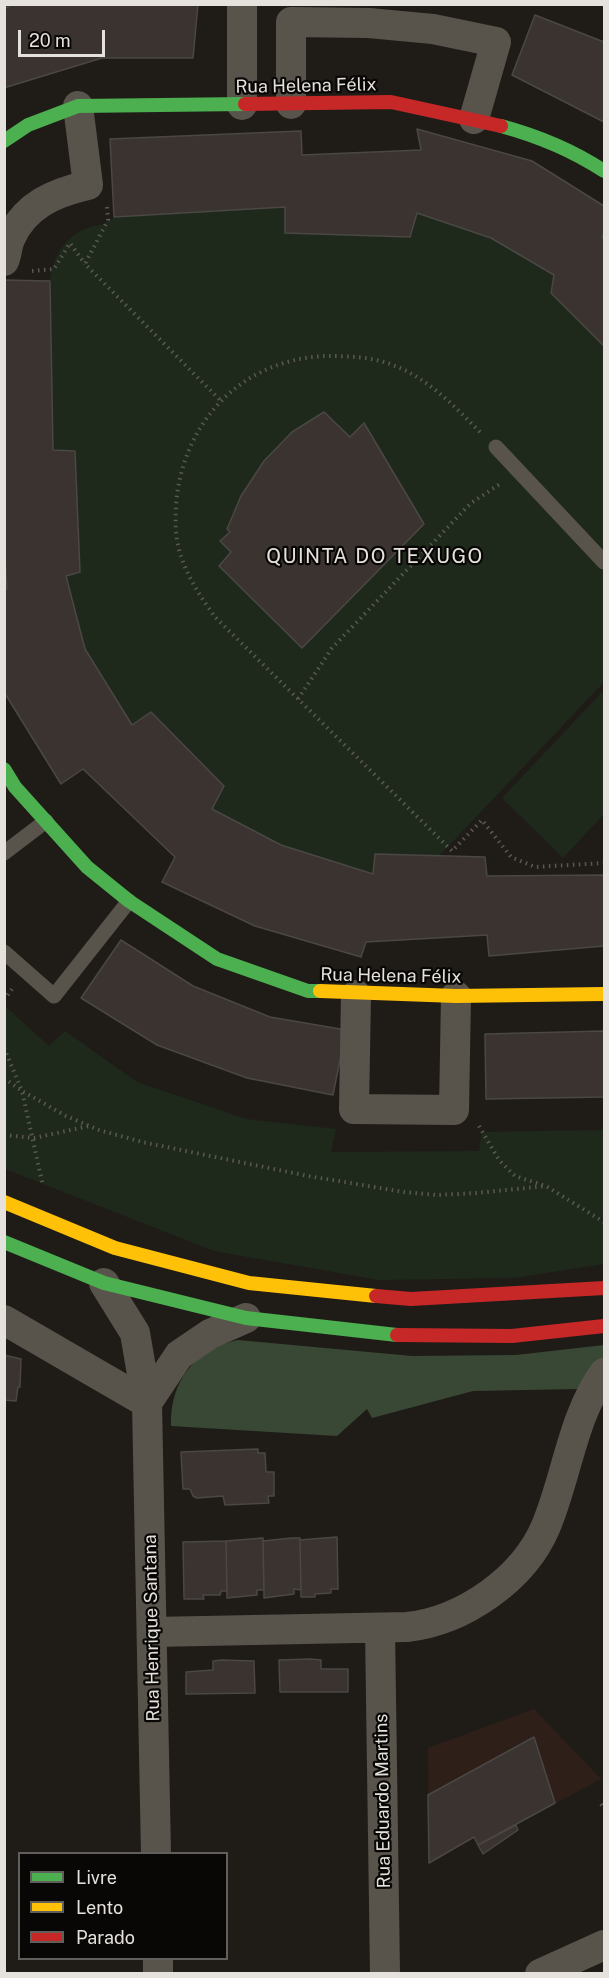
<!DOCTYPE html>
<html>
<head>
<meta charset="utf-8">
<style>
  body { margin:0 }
  #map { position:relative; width:609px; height:1978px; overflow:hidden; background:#1f1c18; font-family:"Public Sans",sans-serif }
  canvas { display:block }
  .frame { position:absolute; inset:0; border:6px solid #e5e2dd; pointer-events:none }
  .legend { position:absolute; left:18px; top:1852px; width:210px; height:108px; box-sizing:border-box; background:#090705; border:2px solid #615f5b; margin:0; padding:8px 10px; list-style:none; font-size:18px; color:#e5e2dd }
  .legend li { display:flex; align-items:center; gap:12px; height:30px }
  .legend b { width:30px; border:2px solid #615f5b }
  .scale { position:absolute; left:18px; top:30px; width:87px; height:27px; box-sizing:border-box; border:3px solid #e5e2dd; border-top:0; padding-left:8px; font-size:18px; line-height:21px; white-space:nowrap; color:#e5e2dd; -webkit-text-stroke:4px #090705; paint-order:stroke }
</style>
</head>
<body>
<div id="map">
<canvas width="609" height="1978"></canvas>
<div class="frame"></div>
<ul class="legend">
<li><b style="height:8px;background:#4caf50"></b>Livre</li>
<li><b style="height:8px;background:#ffc107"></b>Lento</li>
<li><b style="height:8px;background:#c62828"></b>Parado</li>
</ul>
<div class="scale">20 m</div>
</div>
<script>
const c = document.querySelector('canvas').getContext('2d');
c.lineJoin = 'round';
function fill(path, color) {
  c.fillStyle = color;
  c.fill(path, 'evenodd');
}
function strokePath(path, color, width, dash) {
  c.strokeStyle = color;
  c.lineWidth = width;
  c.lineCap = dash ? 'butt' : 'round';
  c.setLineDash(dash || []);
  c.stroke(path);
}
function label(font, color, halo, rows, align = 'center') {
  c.font = font + ' "Public Sans",sans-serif';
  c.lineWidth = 4.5;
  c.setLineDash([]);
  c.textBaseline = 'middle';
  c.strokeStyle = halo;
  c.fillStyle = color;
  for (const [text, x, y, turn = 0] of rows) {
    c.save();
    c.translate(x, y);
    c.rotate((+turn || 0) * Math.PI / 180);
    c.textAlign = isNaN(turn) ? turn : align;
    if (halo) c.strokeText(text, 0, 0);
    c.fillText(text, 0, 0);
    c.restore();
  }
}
fill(new Path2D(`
  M534,1709L601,1779L478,1845L474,1838L429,1863L428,1748Z`), '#2f1f19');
fill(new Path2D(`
  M285,207V233L409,237L417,213L491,238L554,275L552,293L604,346V682L440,855L376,854L373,874L281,845L212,809L224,785L151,713L132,725L85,649L66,576L80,572L75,451L53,450L50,281C52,259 65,235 88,228C101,224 102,226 114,217Z
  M604,690V814L563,858L502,798Z
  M4,1005L49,1046L65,1031L137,1082L246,1119L336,1129L331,1152L479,1151L482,1132L604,1130V1264L514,1278L379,1280L214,1251L5,1169Z`), '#1e291b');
fill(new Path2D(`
  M238,1340L412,1356L516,1355L604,1345V1365L578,1389L473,1391L372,1418L367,1409L337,1436L171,1426C170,1381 194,1350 238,1340Z`), '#394835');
const building = new Path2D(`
  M13,4H198L193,58H102L7,87L4,86V9Z
  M535,15L604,42V122L512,75Z
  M417,129L532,161L604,206V233L602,237L604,239V346L551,293L554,275L491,238L417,213L410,237L285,233V207L114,217L110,139L301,131L302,155L421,150Z
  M4,280L50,281L53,450L75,451L80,572L66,576L85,649L132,725L151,712L224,786L212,809L281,845L373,874L375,854L485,857L487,876L604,875V946L489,956L487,935L366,942L361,957L255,926L162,882L175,857L83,769L61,784L4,692V590L7,589L4,543Z
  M324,412L350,437L364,423L424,524L302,648L219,566L231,552L220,541L230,532L227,529L241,496L264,461L292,432Z
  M121,940L193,986L270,1017L346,1030L333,1095L247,1078L157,1045L81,998Z
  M604,1031V1097L486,1099L485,1034Z
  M4,1355L21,1359L20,1387H18L16,1401L4,1400Z
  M258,1449V1453H265L266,1472H274V1496H268L269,1503L225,1505L223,1496L197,1498L193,1496L190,1489H183L181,1452Z
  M337,1537L338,1589H331V1593L315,1594V1597H301L300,1540Z
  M263,1538L264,1590H257V1595L227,1598L226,1541Z
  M292,1538H300L301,1590L294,1589V1594L264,1598L263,1541Z
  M226,1541L227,1591H221L220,1595H203L204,1599H184L183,1542Z
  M311,1659L321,1660V1669H348V1692H280L279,1660Z
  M222,1660L254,1661L255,1693L186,1694V1672L213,1670V1661Z
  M534,1737L555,1803L478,1845L474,1837L429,1863L428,1795Z
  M516,1825L518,1830L483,1854L478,1845Z`);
fill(building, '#3a3330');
strokePath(building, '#4a4745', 1.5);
strokePath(new Path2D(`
  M107,207L108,220L85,264L220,400
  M32,271L54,269L70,243L85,264
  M480,432C453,405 427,377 390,364C371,357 348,356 327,356C231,359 170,438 176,531C178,563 197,592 215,617L452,851L482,820L511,857L535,867L604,863
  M298,699L332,648L471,503L500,484
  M4,1000L12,989
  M4,1048L22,1091L66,1116L99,1130L142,1142L308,1176L404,1192L437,1195L476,1193L546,1186
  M4,1078L22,1091L43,1186
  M479,1126L499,1160L515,1176L546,1186L604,1222
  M4,1135L34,1138L89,1126
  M601,1804L604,1808`), '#5b5852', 4, [1.5, 4.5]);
strokePath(new Path2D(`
  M496,447L604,562
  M4,853L46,821
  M4,952L54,996L129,901`), '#59544b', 15);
strokePath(new Path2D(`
  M242,4V105
  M291,104V22L369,23L433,29L496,42L474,119
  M4,261C7,255 7,246 10,239C25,205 54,193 88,185L78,106
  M356,995L354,1109L454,1110L456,996
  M104,1283L135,1333L147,1403L156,1854
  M4,1320L147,1403
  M147,1403L179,1355L210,1334L246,1318
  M380,1628L385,1974
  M152,1632L407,1627C463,1621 524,1579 546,1526C567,1476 572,1418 604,1373
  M158,1958V1974
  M540,1974L604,1945`), '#59544b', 30);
strokePath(new Path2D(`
  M501,126C538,136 572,150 604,171
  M4,141L28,125L78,106L245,104
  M4,769L15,787L87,867L129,901L217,959L308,991H320
  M4,1242L104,1283L246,1318L397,1335`), '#4caf50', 14);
strokePath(new Path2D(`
  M320,991L456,996L604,994
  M4,1202L115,1248L249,1283L376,1296`), '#ffc107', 14);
strokePath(new Path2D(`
  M245,104L391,102L501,126
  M376,1296L411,1299L604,1288
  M397,1335L512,1336L604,1326`), '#c62828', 14);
label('18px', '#e5e2dd', '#090705', [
  ["Rua Helena Félix",306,86,-1],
  ["Rua Helena Félix",391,976,1],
  ["Rua Henrique Santana",152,1628,-91],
  ["Rua Eduardo Martins",383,1801,-91]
]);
c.letterSpacing = '1.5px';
label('20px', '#e5e2dd', '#090705', [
  ["QUINTA DO TEXUGO",375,557]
]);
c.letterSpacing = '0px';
</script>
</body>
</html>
